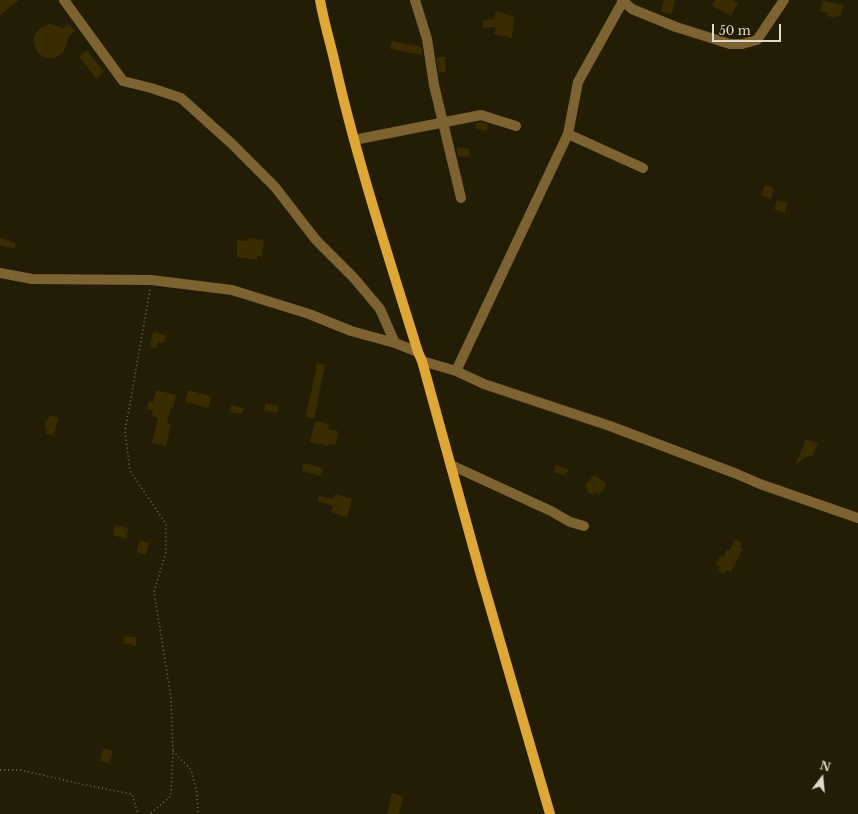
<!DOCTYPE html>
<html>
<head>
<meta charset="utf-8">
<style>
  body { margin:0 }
  #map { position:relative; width:858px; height:814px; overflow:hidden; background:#241d05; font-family:"Libre Baskerville",serif }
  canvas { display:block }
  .north { position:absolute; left:802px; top:758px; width:40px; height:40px; -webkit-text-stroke:3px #241d05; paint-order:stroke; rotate:16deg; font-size:11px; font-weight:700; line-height:16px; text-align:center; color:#dfdbcc }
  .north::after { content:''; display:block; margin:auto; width:14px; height:18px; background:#dfdbcc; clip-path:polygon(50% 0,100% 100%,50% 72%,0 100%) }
  .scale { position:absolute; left:712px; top:24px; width:69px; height:18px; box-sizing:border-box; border:2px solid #dfdbcc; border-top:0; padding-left:5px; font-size:12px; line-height:14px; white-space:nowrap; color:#dfdbcc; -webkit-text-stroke:3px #241d05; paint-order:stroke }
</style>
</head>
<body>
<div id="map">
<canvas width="858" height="814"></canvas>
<div class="north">N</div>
<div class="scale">50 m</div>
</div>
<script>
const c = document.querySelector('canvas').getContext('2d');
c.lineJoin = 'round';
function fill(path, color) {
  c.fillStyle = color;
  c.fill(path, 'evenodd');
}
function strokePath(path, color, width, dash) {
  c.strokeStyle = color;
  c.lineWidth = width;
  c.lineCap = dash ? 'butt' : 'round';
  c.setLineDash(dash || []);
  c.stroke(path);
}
fill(new Path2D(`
  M0,0H19L0,15Z
  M664,0H675L672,14L661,12Z
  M715,0H732L738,3L731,16L712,6Z
  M823,1L844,5L840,16H836V18L827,16L828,13L820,11Z
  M496,11L514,17L512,38L494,34L496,27L483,28V20L494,19Z
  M50,24L63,28L69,24L75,31L68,37L67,44L63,53L55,58H45L37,52L35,48L33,39L35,34L41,27Z
  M392,41L422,47V55L390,49Z
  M87,50L104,72L96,79L79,56Z
  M436,57H445L446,72L439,73Z
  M481,122L488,124L486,131L475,128L477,123Z
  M457,147L470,149L469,157L458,156Z
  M765,185L774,188L771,199L761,195Z
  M777,200L788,203L785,213L774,209Z
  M0,237L16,243L14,249L0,245Z
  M248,238L264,240L262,257L258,256L257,260L237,257V240L248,241Z
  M153,332L166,335L164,343L158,342L157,348L150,347Z
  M317,363L325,365L314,419L306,417Z
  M156,390L176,395L173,408H171L167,423L171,424L166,446L152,443L158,418L152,416L153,411L147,409L149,401L153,402Z
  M188,390L211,396L208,408L185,402Z
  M266,403L279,406L277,413L264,410Z
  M231,405L244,408L242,414L230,412Z
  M49,415L58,418L54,436L46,434L47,429L45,428L46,420L48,421Z
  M315,421L329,424L328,429L338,431L336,445L329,444L328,446L310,442Z
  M806,439L818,444L812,457L808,456L796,464Z
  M304,463L323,468L321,476L302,471Z
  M556,465L568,469L566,476L554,472Z
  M594,475L607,484L599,495L595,492L593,495L586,491L588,489L585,486Z
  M335,494L352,499L347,517L331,512L333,506L318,501L319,496L334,499Z
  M115,525L129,528L126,539L113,535Z
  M735,539L742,543L740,547L743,549L731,572L727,570L725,574L718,571L720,566L716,564L720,556L723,557L727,550L729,551Z
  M140,540L149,543L146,555L137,552Z
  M125,636L137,638L136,646L123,643Z
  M103,748L113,751L110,763L100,761Z
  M392,793L403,796L399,814H387Z`), '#382c00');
strokePath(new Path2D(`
  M150,290L125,431L130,471L166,524V552L154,592L171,698L173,751L171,796L150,814
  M173,751L191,770L197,793L198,814
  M0,770H21L81,784L132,794L138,814`), '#77725e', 1.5, [1, 3]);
strokePath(new Path2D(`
  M64,0L123,81L151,88L181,98L231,143L275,187L316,240L354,278L380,309L395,343L418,352
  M415,0L427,39L434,85L461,198
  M622,0L632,9L676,27L730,44H742L757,40L784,0
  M568,134L643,168
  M354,140L481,115L516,126
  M0,273L32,279L151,280L232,290L309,314L351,331L395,343
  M422,361L456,371L484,384L610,426L737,474L760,484L858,518
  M456,371L568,134L578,82L623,1
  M451,465L551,511L570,522L584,526`), '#7d6232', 10);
strokePath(new Path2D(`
  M320,0C324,23 331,45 336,68C358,164 389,258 418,352L422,361L480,572L550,814`), '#dfa735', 10);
</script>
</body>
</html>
